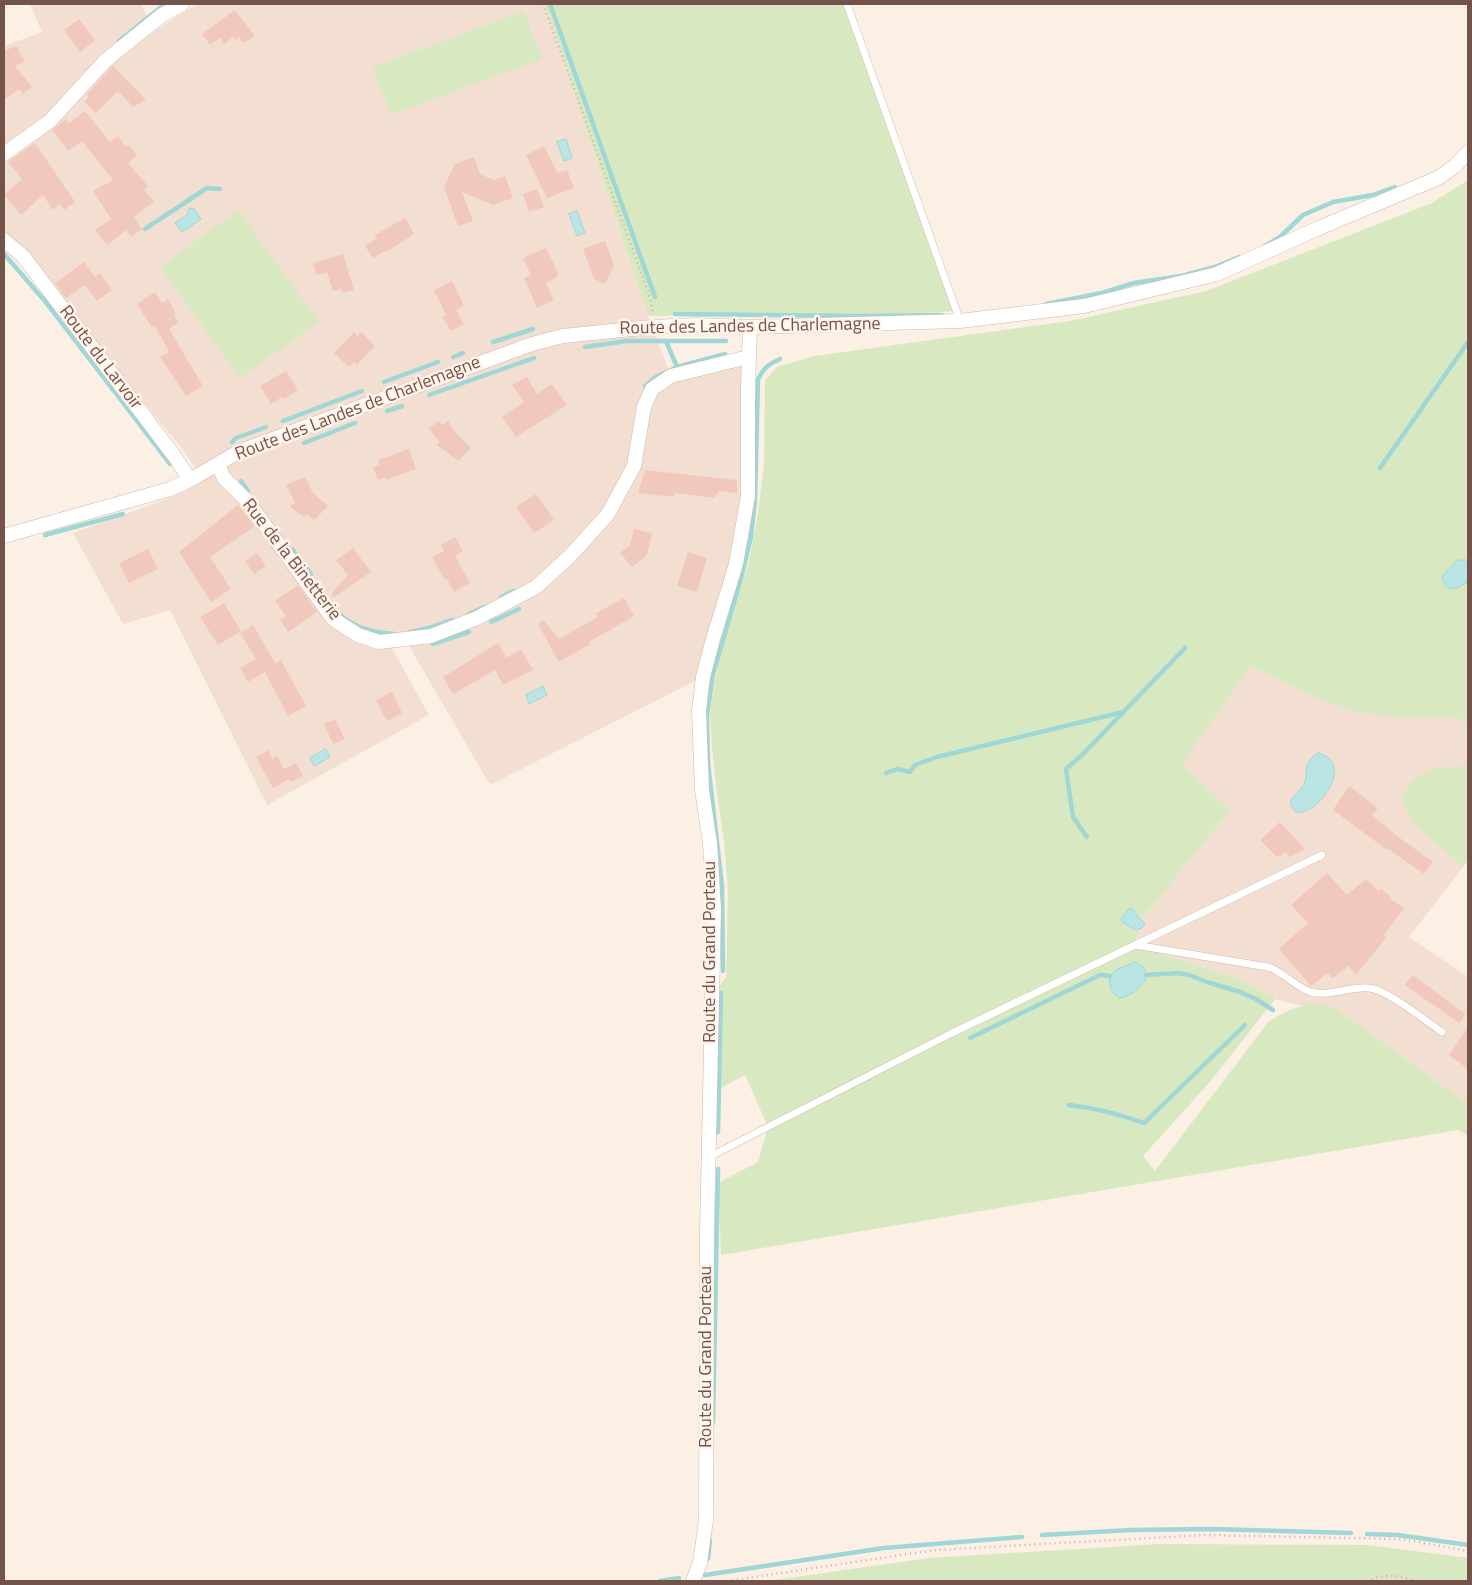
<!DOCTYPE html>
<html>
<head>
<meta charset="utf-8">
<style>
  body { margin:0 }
  #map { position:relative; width:1472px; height:1585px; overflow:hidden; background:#fcefe4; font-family:"Titillium Web",sans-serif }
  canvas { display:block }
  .frame { position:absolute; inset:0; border:5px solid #73534a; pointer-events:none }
</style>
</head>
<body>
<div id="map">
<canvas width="1472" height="1585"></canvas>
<div class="frame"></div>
</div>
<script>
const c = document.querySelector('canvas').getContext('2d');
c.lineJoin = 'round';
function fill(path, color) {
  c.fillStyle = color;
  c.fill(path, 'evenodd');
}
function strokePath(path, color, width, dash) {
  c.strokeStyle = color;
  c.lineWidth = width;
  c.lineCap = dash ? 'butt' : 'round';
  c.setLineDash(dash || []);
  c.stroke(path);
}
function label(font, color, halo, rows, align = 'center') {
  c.font = font + ' "Titillium Web",sans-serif';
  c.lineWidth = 5;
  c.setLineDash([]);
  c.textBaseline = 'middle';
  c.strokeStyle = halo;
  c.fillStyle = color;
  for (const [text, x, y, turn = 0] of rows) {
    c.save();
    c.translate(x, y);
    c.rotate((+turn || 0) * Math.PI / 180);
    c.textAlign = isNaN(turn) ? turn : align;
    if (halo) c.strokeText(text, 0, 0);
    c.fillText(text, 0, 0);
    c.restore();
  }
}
fill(new Path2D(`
  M30,4H141L154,31L197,4H545L648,316L671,376L748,357V496L703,677L490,785L405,639L388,641L429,715L267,805L170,610L123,624L73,533L170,498L204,481L183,450L23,256L4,240V46L42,32Z
  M1251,666L1312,697L1407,718L1454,717L1468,723V766L1465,767L1417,827L1463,867L1409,937L1468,977V1104L1339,1010L1323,1005L1303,1006L1275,999L1243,980L1135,945L1140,921L1231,810L1181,764Z`), '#f3dfd2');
fill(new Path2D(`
  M545,4H847L957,311L862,316L746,314L648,316Z
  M524,11L542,59L391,115L373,67Z
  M1468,180V723L1454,717L1407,718L1356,712L1312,697L1251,666L1182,764L1231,810L1140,921L1135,945L1243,980L1275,999L1210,1082L1143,1156L1155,1171L1269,1021C1285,1011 1304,1002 1324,1005C1329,1005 1334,1008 1339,1010L1468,1104V1136L1458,1130L721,1255L718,1183L758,1162L768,1127L745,1075L710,1094L716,990L726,977L728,891L724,841L718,801L712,748L710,714L715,679L723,644L748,565L757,520L764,466L765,380L777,367L814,356L1070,321L1206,291L1432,203Z
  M238,210L319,322L240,378L160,267Z
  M1468,766V860L1463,867L1417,827L1405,808L1403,794L1413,780L1434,768Z
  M1158,1544L1368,1545L1468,1558V1581H767L929,1558Z`), '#d8e9c2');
const water = new Path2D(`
  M566,139L572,158L564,161L557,142Z
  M190,208L194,209L201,219L182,232L175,223L188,214V210Z
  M577,211L585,233L577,236L569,214Z
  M1458,560H1468V582L1457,588L1451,589L1445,585L1442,579L1444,574Z
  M543,686L547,695L529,704L526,695Z
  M326,749L330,757L314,766L310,758Z
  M1318,753C1357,762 1317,818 1295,812C1293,809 1290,805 1291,801C1293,794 1301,791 1304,785C1309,771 1302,763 1318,753Z
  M1129,909H1133L1138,917L1145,924L1142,928L1136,930L1122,922L1121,919Z
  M1136,962C1144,966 1146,971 1146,979C1139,989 1131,996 1119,998C1111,993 1109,985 1110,976L1116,970Z`);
fill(water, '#b9e5e5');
strokePath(water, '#9fd6d6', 1);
strokePath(new Path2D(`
  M550,4L655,297
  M119,41L165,4
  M145,229L207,188L220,189
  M1265,246L1280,237L1303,215L1333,202L1373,195L1395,187
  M4,254L44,300L170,464
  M1046,304L1102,293L1134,283L1181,276L1215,267L1239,257
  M675,314L862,316L942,315
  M493,342L533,329
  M585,347L627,341H726
  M453,357L463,353
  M677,367L725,354
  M384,382L438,362
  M645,386L656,377L677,367L666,341
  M429,395L534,358
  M387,411L402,406
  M283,421L362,391
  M232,442L236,438L266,427
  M304,443L355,423
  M1380,468L1468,342
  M241,481L248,491
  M45,535L123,514
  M293,550L311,574
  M501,597L513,591
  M328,600C333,606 338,614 344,618C358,629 378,633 395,634
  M469,614L484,607
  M491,622L519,609
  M410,632L429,628L452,620
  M433,644L469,632
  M886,773L898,769L910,772L915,765L937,757L1123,712
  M1087,837L1073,817L1066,769L1083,754L1185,648
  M723,971L722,886L708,763L707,716L713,674L742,575L751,537L755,500L758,380C763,368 769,364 780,359
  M1146,975L1179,973L1189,975L1207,982L1240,992L1256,999L1273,1010
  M970,1038L1100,975L1110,976
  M1069,1105C1096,1108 1119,1114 1144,1123L1245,1025
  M718,1132L721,993
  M713,1423L718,1169
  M1367,1534L1398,1535L1468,1545
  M1042,1535L1130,1530L1212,1529L1351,1533
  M708,1559L710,1540
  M705,1575L884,1548L1022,1537
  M660,1581L679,1578`), '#9fd6d6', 4.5);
fill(new Path2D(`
  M235,10L255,36L243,43L239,37L235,40L233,37L224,44L220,38L210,45L202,34Z
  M79,19L95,40L80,52L64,30Z
  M16,46L25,62L15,66L32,87L23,94L19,89L4,100V51Z
  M113,66L146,100L133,107L118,91L96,113L84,102L89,97L87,94Z
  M85,111L110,142L118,136L126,147L129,145L137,156L128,163L148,186L144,190L154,201L134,217L142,229L131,237L126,230L107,245L95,230L111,219L93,191L113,180L82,141L68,151L52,130L66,119L69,123Z
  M35,143L75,202L64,210L60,204L53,210L43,195L21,215L4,195L22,179L8,162Z
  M544,146L557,173L567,170L574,188L547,198L526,155Z
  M474,157L480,174L494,180L505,176L513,198L493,205L462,192L473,221L458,226L444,187L455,164Z
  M537,189L544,207L529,212L523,194Z
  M405,218L414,234L386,252L385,251L373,258L365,246L377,238L375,235Z
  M605,241L614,265L605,284L594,279L583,249Z
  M546,248L558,273L556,278L546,283L554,300L537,308L524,278L531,275L523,258Z
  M343,254L354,290L342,293L341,289L333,291L327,272L316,275L313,263Z
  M84,262L95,277L100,273L112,290L97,301L85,285L66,298L55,283Z
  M452,281L464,305L456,310L464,324L451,331L442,317L446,315L434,290Z
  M155,292L162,303L168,299L176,313L174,314L178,323L169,329L203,386L186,396L160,357L169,352L155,326L152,328L137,304Z
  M354,332L357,336L361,332L375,346L357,365L354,362L349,367L334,353Z
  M286,371L298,390L284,399L282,397L271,404L260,386Z
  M527,377L537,394L552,384L567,405L516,437L502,417L524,402L512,385Z
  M439,421L442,425L448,421L455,432L471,448L458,461L437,445L439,442L429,428Z
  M409,449L416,469L386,480L385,477L378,480L373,467L380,464L378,460Z
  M645,470L737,480V493L719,491L718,495H715L714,498L675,493L674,497L638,493Z
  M305,477L313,493L328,506L314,520L306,514L304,517L290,507L295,502L286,485Z
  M536,494L554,520L534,533L516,507Z
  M238,505L255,526L210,557L231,589L211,602L179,552Z
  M634,529L652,533L647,555L632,567L620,553L630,545Z
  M455,537L463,551L455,556L470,583L454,592L447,579L445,580L432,557L444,551L441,545Z
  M353,548L371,572L334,597L331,594L348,575L336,560Z
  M148,549L158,569L129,583L119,563Z
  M688,552L707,558L697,592L677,586Z
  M257,553L266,566L254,574L245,561Z
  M298,585L317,612L288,632L280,620L286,616L275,601Z
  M624,598L634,616L589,642L590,644L559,662L538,624L543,620L559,639L598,617L596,613Z
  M224,603L241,631L218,645L200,617Z
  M253,625L275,663L281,660L306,706L288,716L265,672L248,682L240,668L256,659L240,633Z
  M498,643L506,658L521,649L533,670L503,685L495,670L453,694L443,677Z
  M392,692L402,713L387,721L376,700Z
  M335,719L345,739L333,744L324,724Z
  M268,750L272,759L277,756L284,769L296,763L303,776L291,782L289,779L273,788L256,757Z
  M1349,786L1378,808L1372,815L1397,836L1433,862L1424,874L1388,849L1387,850L1333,810Z
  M1280,822L1305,849L1290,857L1285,852L1280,856H1276L1260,840Z
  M1327,873L1347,895L1366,879L1379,891L1381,889L1391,897L1390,899L1404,908L1384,935L1386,938L1356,975L1348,966L1333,978L1327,973L1311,986L1279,949L1308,923L1291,905Z
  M1413,975L1465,1014L1459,1023L1405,985Z
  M1468,1027V1069L1449,1055Z`), '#f1c9bc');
const service = new Path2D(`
  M847,4L960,321
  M1135,945L1268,967C1284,972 1295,987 1311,992C1330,997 1350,986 1369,988C1386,989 1426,1021 1442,1032
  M709,1157L950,1034L1322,855`);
const minor = new Path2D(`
  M4,154L50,121L105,61L162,15L182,4
  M4,240L23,256L175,457L190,480
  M218,464L224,478L249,503L333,619L358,635L379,642L431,636L477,618L536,587L570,556L608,514L634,466L644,407L652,389L671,376L748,357
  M4,536L170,489L190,480L240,451L532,344L563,336L652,327L696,325L750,327L960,321L1084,306L1217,274L1319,228L1438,178L1455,166L1468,152
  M693,1581L700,1563L706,1520L707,1232L714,909L710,843L702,790L699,711L703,677L713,639L736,564L748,496V386L750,327`);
strokePath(service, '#cfb7ad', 8);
strokePath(minor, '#cfb7ad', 15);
strokePath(new Path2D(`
  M543,4L650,297L653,313
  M727,1581L935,1550L1204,1535L1401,1539L1468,1551
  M1367,1581C1388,1573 1395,1575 1417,1581`), '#d5ac9f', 2.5, [1, 4]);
strokePath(service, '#fff', 7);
strokePath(minor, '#fff', 14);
label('18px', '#73534a', '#fff3ea', [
  ["Route des Landes de Charlemagne",750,327,-1],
  ["Route du Larvoir",100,358,53],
  ["Route des Landes de Charlemagne",358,409,-21],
  ["Rue de la Binetterie",291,560,52],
  ["Route du Grand Porteau",711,952,-90],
  ["Route du Grand Porteau",707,1357,-90]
]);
</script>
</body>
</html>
